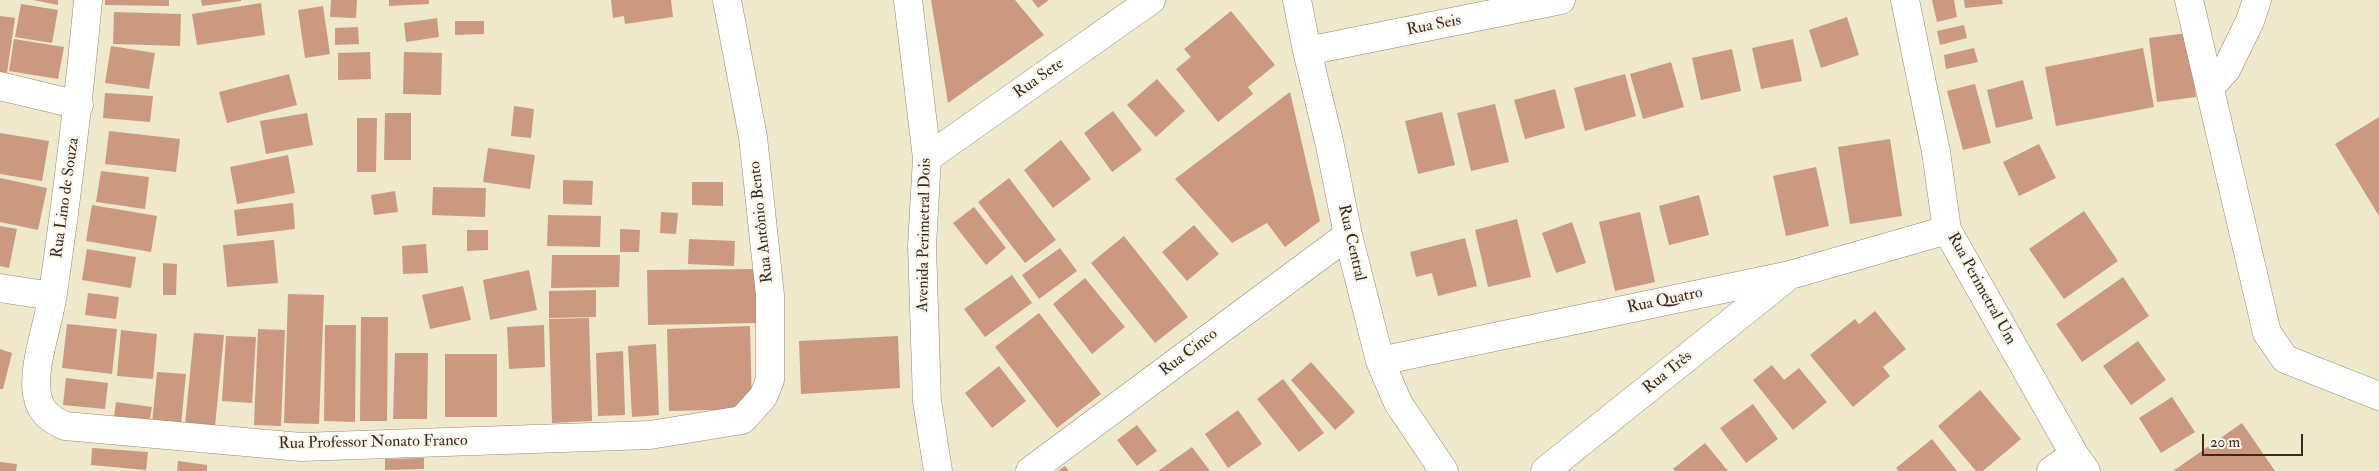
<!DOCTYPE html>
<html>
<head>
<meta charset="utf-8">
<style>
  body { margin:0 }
  #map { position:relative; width:2379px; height:471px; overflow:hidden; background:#eee8cc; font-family:"IM FELL Double Pica",serif }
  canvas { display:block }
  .scale { position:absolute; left:2202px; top:434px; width:101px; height:22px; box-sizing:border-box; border:2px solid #3b2a1e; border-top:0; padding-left:6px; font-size:15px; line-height:18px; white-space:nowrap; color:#3b2a1e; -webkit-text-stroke:4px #fbf7ec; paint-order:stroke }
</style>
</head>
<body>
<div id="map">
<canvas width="2379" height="471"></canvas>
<div class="scale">20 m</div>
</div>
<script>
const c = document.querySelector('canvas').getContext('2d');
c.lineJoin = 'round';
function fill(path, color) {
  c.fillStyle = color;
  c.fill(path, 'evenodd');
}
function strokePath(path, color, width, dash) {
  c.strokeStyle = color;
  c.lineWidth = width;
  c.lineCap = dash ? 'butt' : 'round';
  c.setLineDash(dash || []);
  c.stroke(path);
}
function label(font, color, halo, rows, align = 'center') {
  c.font = font + ' "IM FELL Double Pica",serif';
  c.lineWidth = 4.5;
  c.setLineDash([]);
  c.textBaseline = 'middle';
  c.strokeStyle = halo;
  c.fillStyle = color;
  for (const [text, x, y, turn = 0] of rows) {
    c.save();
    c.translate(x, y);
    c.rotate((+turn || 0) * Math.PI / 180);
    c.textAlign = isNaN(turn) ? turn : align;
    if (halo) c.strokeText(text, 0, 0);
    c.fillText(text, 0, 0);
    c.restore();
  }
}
fill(new Path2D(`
  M33,0H58V5Z
  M105,0H169V6L105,5Z
  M201,0H241V1L202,6Z
  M331,0H357L356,18L330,17Z
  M389,0H429V4L389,6Z
  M611,0H671L673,17L625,24L624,16L613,18Z
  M931,0H1015L1044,35L948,103Z
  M1032,0H1049L1038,8Z
  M1932,0H1954L1957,17L1937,22Z
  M1964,0H2002L2003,4L1965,8Z
  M261,3L265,35L197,45L192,14Z
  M21,4L58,10L52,43L15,37Z
  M323,6L330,54L305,58L298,10Z
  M1231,11L1275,65L1248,87L1253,94L1218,122L1176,69L1191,57L1184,49Z
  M114,12L181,14L180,46L113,44Z
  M0,16L15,18L7,73L0,72Z
  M1847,17L1859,55L1821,68L1809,30Z
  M437,18L439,37L406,42L404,23Z
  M455,21H484V34L455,35Z
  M1964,25L1967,38L1940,45L1937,31Z
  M358,27L359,44L335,45V28Z
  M2188,33L2196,97L2157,102L2149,38Z
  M14,39L64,47L58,79L9,71Z
  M1793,39L1802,81L1761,89L1752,48Z
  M111,46L155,53L149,89L105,83Z
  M1974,48L1978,62L1946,69L1944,55Z
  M2143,48L2154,107L2056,126L2045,67Z
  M1732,49L1741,91L1701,100L1692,58Z
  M370,52L371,79L338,80V53Z
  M404,52L442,53L441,95L403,94Z
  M1671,62L1684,107L1643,119L1630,74Z
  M289,74L297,105L227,123L219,92Z
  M1625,74L1636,116L1585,131L1574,88Z
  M1157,79L1185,111L1156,137L1127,105Z
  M2023,80L2033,119L1996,128L1987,90Z
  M1975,84L1991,143L1963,150L1947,91Z
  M1555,89L1565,128L1525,139L1514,100Z
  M1290,92L1320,221L1285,247L1267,223L1232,243L1175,179Z
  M105,93L153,96L150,122L103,118Z
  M1495,104L1509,162L1471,171L1457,113Z
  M514,106L534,109L531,138L511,136Z
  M1113,111L1142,150L1112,172L1084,133Z
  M1442,112L1455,165L1418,174L1405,121Z
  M307,113L313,145L266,154L260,121Z
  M385,113H411V160H384Z
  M2379,117V216L2335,144Z
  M357,118H377L376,172H357Z
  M109,131L180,139L176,172L105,164Z
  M0,133L49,141L42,181L0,174Z
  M1890,139L1902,216L1850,224L1838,147Z
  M1061,140L1091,179L1053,208L1024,170Z
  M2039,144L2056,178L2019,196L2003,162Z
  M488,148L535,155L530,189L483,182Z
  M288,155L295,193L237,204L230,167Z
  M1816,167L1829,226L1786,236L1773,176Z
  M101,171L149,177L145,209L96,202Z
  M0,178L47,188L38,230L0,222Z
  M1009,178L1056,240L1025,263L978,202Z
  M563,180L593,181L592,205L563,204Z
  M692,182H723V206L692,205Z
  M433,187L486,188L485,217L432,215Z
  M395,191L398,212L374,215L371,195Z
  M1699,195L1709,235L1669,245L1659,206Z
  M293,203L295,229L237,236L234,210Z
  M92,205L157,216L151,252L86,241Z
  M974,207L1006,248L986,265L953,223Z
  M2084,211L2118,261L2064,299L2029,249Z
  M661,212L678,213L676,234L660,233Z
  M1640,212L1655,282L1615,291L1599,222Z
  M548,215L601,216L600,247L547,246Z
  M1517,219L1531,277L1488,287L1475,230Z
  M1572,222L1586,263L1556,273L1542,233Z
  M1194,225L1219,254L1187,281L1162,252Z
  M0,226L17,229L9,268L0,266Z
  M620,229L640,230L639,252H620Z
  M467,230H488V250L467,251Z
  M1124,236L1188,317L1155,343L1091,263Z
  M1465,238L1477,286L1438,296L1432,273L1416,277L1410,252Z
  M689,239L735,241L734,266L688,264Z
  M274,240L278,283L227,287L223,245Z
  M426,244L428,273L403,274L402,246Z
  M1060,248L1077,271L1039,299L1022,275Z
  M87,249L136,257L131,288L82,280Z
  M552,255H620L619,287L551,288Z
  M163,263L177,264L176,295H163Z
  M757,269L758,323L648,325L647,270Z
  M529,270L537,310L490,320L483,280Z
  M1012,275L1032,303L985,337L964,309Z
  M2123,277L2149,316L2082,362L2056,324Z
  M1085,278L1125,327L1092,354L1053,304Z
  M463,286L471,320L430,329L422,295Z
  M596,290V317L549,318V291Z
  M88,293L119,297L116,319L85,315Z
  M288,294L324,295L319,424L284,423Z
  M1875,311L1906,349L1883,367L1890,376L1853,407L1810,355L1855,319L1859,324Z
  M1039,313L1101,394L1057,428L995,347Z
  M361,317H388L387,421H360Z
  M589,318L592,421L552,423L549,319Z
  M67,324L117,329L112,374L62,368Z
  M325,325H356L355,422L324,421Z
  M544,325L545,367L509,369L507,327Z
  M750,326L752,409L669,411L667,329Z
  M258,329L285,330L281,426L254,425Z
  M121,330L157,334L153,379L117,376Z
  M194,333L224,335L215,426L185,424Z
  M226,336L256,337L252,403L222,401Z
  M898,336L900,388L801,394L799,341Z
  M2138,341L2166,380L2131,405L2103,366Z
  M656,344L659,415L632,417L628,346Z
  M0,349L12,353L3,389H0Z
  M623,351L625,415L598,416L596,353Z
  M395,353H428L427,419H393Z
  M445,354H497V417H445Z
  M1311,362L1355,412L1335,430L1291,380Z
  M1772,365L1784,380L1799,368L1827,402L1793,430L1753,380Z
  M999,366L1026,401L992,428L965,393Z
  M157,372L186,374L181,425L152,423Z
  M66,378L108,383L105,409L63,405Z
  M1283,379L1324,433L1299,452L1257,399Z
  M1980,390L2021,439L1983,471H1976L1938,426Z
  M2172,397L2195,432L2161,453L2139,418Z
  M116,402L152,407L148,429L113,425Z
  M1753,404L1778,439L1746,463L1720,428Z
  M1238,410L1262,444L1228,468L1205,434Z
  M2242,423L2275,471H2173Z
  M1137,425L1157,451L1137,466L1117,440Z
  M1932,439L1957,471H1898L1896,468Z
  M1705,443L1728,471H1675L1673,469Z
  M1192,447L1210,471H1158Z
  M92,448L148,452L146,470L91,465Z
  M424,458V469L385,470V459Z
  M178,461L207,465V471H177Z
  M0,462L17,464L16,471H0Z
  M1065,466L1069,471H1058Z`), '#cb9980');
const minor = new Path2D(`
  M88,0C79,98 67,196 53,293C49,323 32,366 37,394C40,412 50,419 65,426L301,447L650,435L742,420L763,397L770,380V295L753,137L727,0
  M908,0L927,158L922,246L927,401L938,471
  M1297,0L1307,51L1329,141L1348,235L1380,361L1398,403L1444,471
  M1905,0L1936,152L1947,230L2074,454L2086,471
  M2189,0L2267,333L2285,359L2379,396
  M1307,51L1561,0
  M0,86L79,105
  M2210,87L2226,70L2250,21L2257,0
  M927,158L1151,0
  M0,288L52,296
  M1380,361L1790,275L1947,230
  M1030,471L1348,235
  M1545,471L1785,279
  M2051,471L2074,454`);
strokePath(minor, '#948975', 29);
strokePath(minor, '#fff', 28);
label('16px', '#3b2a1e', '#fbf7ec', [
  ["Rua Seis",1434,26,-11],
  ["Rua Sete",1039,79,-35],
  ["Rua Lino de Souza",66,198,-82],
  ["Rua Antônio Bento",762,222,-96],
  ["Avenida Perimetral Dois",925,235,-89],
  ["Rua Central",1351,243,77],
  ["Rua Perimetral Um",1981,289,61],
  ["Rua Quatro",1665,301,-12],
  ["Rua Cinco",1189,353,-37],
  ["Rua Três",1668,373,-39],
  ["Rua Professor Nonato Franco",373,443,-1]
]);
</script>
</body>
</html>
